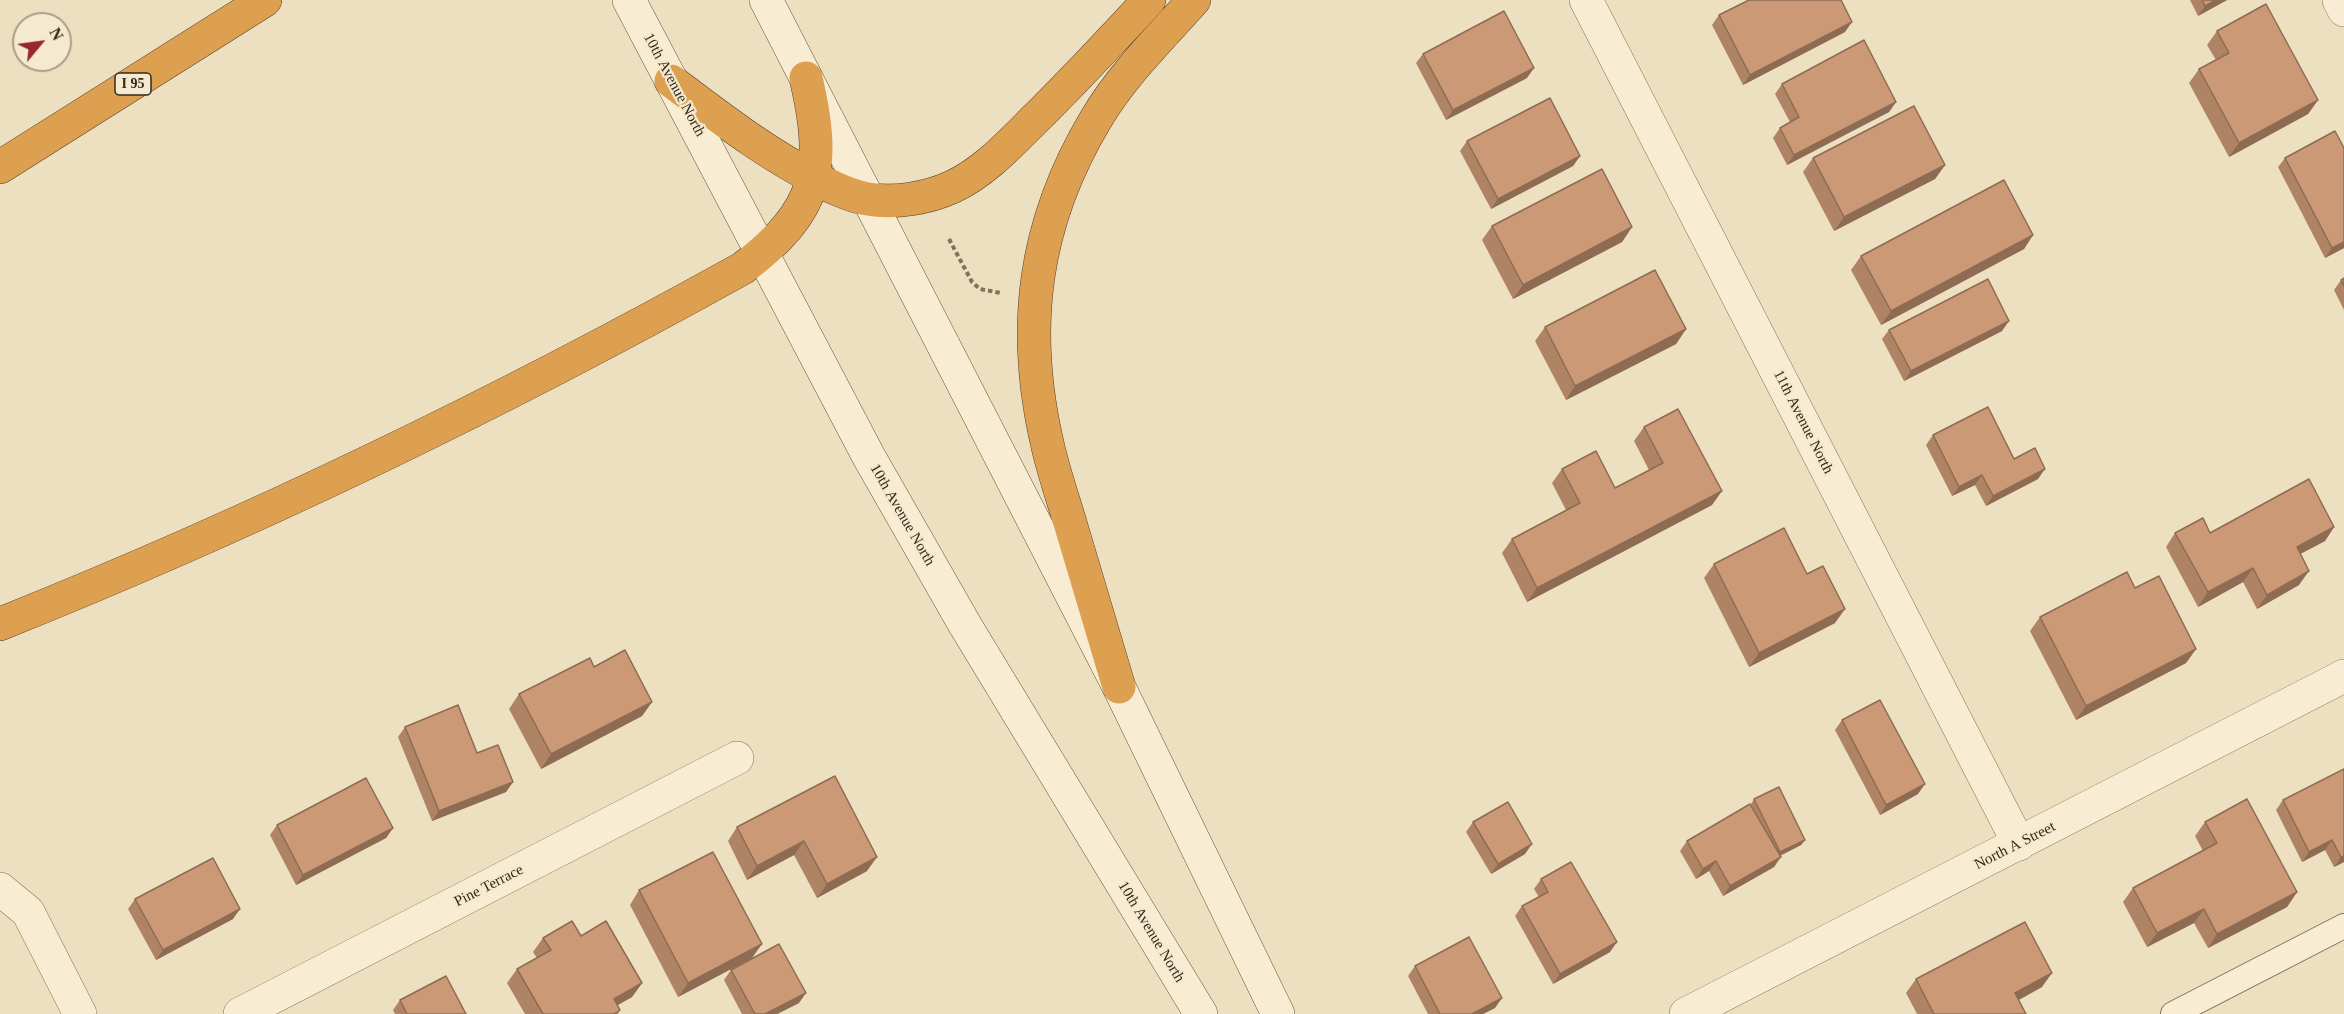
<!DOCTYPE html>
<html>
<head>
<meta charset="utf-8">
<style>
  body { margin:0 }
  #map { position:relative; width:2344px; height:1014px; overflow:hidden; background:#ede0c0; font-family:"Times New Roman",serif }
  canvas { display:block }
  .north { position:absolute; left:12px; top:12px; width:60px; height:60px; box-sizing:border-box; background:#f5eacf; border:2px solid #a99d87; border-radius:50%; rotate:61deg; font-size:16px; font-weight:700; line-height:24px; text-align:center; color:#36291c }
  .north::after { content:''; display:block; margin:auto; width:21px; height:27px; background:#952829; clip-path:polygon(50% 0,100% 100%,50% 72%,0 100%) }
</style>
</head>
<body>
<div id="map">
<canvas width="2344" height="1014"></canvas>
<div class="north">N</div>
</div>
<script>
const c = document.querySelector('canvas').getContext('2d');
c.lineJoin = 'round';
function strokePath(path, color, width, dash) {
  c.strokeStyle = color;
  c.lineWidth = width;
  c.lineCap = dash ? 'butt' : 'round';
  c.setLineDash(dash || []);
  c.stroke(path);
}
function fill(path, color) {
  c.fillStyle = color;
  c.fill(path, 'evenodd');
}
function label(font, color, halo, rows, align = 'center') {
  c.font = font + ' "Times New Roman",serif';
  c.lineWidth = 4.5;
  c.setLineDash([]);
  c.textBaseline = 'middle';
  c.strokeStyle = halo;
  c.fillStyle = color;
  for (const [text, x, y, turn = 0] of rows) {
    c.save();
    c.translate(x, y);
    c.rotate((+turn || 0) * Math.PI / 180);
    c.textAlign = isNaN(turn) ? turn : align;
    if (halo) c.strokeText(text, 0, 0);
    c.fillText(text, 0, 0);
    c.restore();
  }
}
const service = new Path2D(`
  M2173,1014L2344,926`);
const minor = new Path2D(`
  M1586,0L2019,844
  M2339,0L2344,10
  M0,889L28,912L80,1014
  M240,1014L737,758`);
const tertiary = new Path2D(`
  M1686,1014L2344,676`);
const secondary = new Path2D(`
  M629,0L869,457L965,625L1201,1014
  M766,0L1119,687L1278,1014`);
const motorway = new Path2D(`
  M671,81C717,115 762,151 813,177C830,186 849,196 868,199C894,204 928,198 952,187C983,173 1009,145 1033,121C1073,82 1111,41 1149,0
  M0,167L265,0
  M0,624C255,522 502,402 743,268C819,210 827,168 806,78
  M1119,687C1103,633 1087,579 1071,526C1063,499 1054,473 1048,447C1020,329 1033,224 1096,119C1122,75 1160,38 1194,0`);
strokePath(service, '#867158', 26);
strokePath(minor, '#867158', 34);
strokePath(tertiary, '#867158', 34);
strokePath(secondary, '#68523b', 34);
strokePath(motorway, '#543f2d', 34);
strokePath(new Path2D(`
  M949,239L972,282L980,289L1001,293`), '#867158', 4, [4.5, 3]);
strokePath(service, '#f8edd3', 24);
strokePath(minor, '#f8edd3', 33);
strokePath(tertiary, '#f8edd3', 33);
strokePath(secondary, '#f8edd3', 33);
strokePath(motorway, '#dd9f50', 33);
fill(new Path2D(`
  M2190,0H2227L2198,16Z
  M1719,15L1845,32L1743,85L1712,25Z
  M2217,31L2318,100L2308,114L2229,157L2189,83L2199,69L2216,60L2207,45Z
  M1423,54L1527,78L1446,120L1416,63Z
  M1782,84L1896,102L1889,112L1787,165L1773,138L1780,128L1790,122L1775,94Z
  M1467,141L1580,156L1573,166L1491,209L1460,151Z
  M2344,148V248L2325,258L2278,167L2285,158Z
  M1813,158L1945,165L1935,179L1834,231L1803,172Z
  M1492,226L1632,227L1622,242L1513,299L1482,240Z
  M2033,235L2024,249L1881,325L1851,270L1861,256Z
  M2344,278V310L2334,290L2341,280Z
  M1545,327L1686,329L1676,344L1566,400L1535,341Z
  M1889,330L2002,331L1904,381L1882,339Z
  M1644,427L1712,505L1527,602L1502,553L1512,539L1566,510L1552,483L1562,469L1615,488L1649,470L1634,441Z
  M1933,435L2014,459L2038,479L1986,506L1975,485L1952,496L1926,445Z
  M2334,527L2325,541L2300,554L2299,585L2257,609L2243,582L2198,607L2166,547L2175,533H2210Z
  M1714,564L1835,623L1749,667L1704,578Z
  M2135,588L2196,649L2186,663L2076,720L2030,631L2040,617Z
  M594,667L652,702L642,716L541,769L509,709L519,694Z
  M1842,720L1918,794L1880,815L1835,730Z
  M405,727L477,753L513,782L506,792L432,821L398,737Z
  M2344,769V862L2334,867L2325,850L2302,862L2276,810L2283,800Z
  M835,776L867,871L817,898L794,855L747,880L728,841L737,827Z
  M1754,799L1805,840L1801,845L1780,856L1774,867L1723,896L1709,871L1696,879L1680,851L1687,841L1754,810L1751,804Z
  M1473,822L1525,854L1491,874L1466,832Z
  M2205,822L2297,892L2287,907L2208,948L2194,923L2147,947L2123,902L2133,888L2203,851L2195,836Z
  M277,825L393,828L386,838L296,885L270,835Z
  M1541,879L1610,952L1553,984L1515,916L1522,906L1539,897L1534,889Z
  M639,890L752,958L678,997L630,905Z
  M135,899L233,919L156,960L128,909Z
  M581,936L642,983L632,997L617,1005L620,1010L618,1014H525L507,983L517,969L537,958L533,952L543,938Z
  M1415,966L1495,1008L1483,1014H1428L1408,976Z
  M731,970L799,1003L777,1014H742L724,980Z
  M1916,979L2042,987L2019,1000L2026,1014H1917L1906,993Z
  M400,1000L466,1014H395L393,1010Z`), '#af8465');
fill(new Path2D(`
  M2216,0H2227L2198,16L2205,6Z
  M1852,22L1845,32L1743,85L1750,75Z
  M1534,68L1527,78L1446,120L1453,110Z
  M2318,100L2308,114L2229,157L2239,143Z
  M1896,102L1889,112L1787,165L1794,155Z
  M1580,156L1573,166L1491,209L1498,199Z
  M1945,165L1935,179L1834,231L1844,217Z
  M1632,227L1622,242L1513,299L1523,285Z
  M2033,235L2024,249L1881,325L1891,311Z
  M2344,242V248L2325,258L2332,248Z
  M2009,321L2002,331L1904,381L1911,371Z
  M1686,329L1676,344L1566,400L1575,386Z
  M2045,469L2038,479L1986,506L1993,496Z
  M1982,475L1975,485L1952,496L1959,487Z
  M1722,491L1712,505L1527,602L1537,588Z
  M2334,527L2325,541L2287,561L2297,547Z
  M2253,568L2243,582L2198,607L2208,592Z
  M2309,571L2299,585L2257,609L2267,595Z
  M1845,609L1835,623L1749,667L1759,653Z
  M2196,649L2186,663L2076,720L2086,706Z
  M652,702L642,716L541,769L551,754Z
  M513,782L506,792L432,821L439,811Z
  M1925,784L1918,794L1880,815L1886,805Z
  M393,828L386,838L296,885L303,875Z
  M1805,840L1801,845L1777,857L1780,852Z
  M2332,840L2325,850L2302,862L2309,852Z
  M804,841L794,855L747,880L757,866Z
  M1532,844L1525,854L1491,874L1498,864Z
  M2344,856V862L2334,867L2341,857Z
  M877,857L867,871L817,898L827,884Z
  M1781,857L1774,867L1723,896L1730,886Z
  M1716,861L1709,871L1696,879L1703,869Z
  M2297,892L2287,907L2208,948L2217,934Z
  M240,909L233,919L156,960L163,950Z
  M2204,909L2194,923L2147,947L2157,933Z
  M1617,942L1610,952L1553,984L1560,974Z
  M762,944L752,958L678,997L688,983Z
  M2052,973L2042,987L2005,1007L2015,993Z
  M642,983L632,997L604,1013L614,999Z
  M806,993L799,1003L777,1014H765Z
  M1502,998L1495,1008L1483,1014H1472Z`), '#8e6b53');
const building = new Path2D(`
  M1749,0H1841L1852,22L1750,75L1719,15Z
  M2202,0H2216L2205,6Z
  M2266,4L2318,100L2239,143L2199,69L2229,53L2217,31Z
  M1504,11L1534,68L1453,110L1423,54Z
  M1864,40L1896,102L1794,155L1780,128L1799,117L1782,84Z
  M1550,98L1580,156L1498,199L1467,141Z
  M1914,106L1945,165L1844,217L1813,158Z
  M2335,131L2344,148V242L2332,248L2285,158Z
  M1602,169L1632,227L1523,285L1492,226Z
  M2004,180L2033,235L1891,311L1861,256Z
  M1655,270L1686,329L1575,386L1545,327Z
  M2344,278V286L2341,280Z
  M1988,279L2009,321L1911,371L1889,330Z
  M1988,407L2014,459L2035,448L2045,469L1993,496L1982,475L1959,487L1933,435Z
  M1678,409L1722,491L1537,588L1512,539L1580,503L1562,469L1596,451L1615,488L1663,463L1644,427Z
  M2309,479L2334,527L2297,547L2309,571L2267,595L2253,568L2208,592L2175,533L2203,518L2210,533Z
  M1784,528L1807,574L1823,566L1845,609L1759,653L1714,564Z
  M2127,572L2135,588L2159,576L2196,649L2086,706L2040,617Z
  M625,650L652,702L551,754L519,694L590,658L594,667Z
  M1880,700L1925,784L1886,805L1842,720Z
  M458,705L477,753L498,745L513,782L439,811L405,727Z
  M2344,769V856L2341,857L2332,840L2309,852L2283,800Z
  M835,776L877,857L827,884L804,841L757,866L737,827Z
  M366,778L393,828L303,875L277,825Z
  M1779,787L1805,840L1780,852L1754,799Z
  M2247,799L2297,892L2217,934L2204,909L2157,933L2133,888L2217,843L2205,822Z
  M1508,802L1532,844L1498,864L1473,822Z
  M1750,804L1781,857L1730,886L1716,861L1703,869L1687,841Z
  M713,852L762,944L688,983L639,890Z
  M213,858L240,909L163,950L135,899Z
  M1571,862L1617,942L1560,974L1522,906L1548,892L1541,879Z
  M572,921L581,936L606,921L642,983L614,999L620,1010L614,1014H543L517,969L551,950L543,938Z
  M2025,922L2052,973L2015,993L2026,1014H1934L1916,979Z
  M1469,937L1502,998L1472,1014H1440L1415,966Z
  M779,944L806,993L765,1014H755L731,970Z
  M446,976L466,1014H407L400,1000Z`);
fill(building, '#cb9976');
strokePath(building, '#8e6b53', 1.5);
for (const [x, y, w] of [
  [133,84,36]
]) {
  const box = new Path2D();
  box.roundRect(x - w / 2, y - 11, w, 22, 4.5);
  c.fillStyle = '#f5eacf';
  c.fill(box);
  strokePath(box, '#36291c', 1.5);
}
label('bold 14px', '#36291c', null, [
  ["I 95",133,84]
]);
label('15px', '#36291c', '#f5eacf', [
  ["10th Avenue North",674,85,62],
  ["11th Avenue North",1803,422,63],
  ["10th Avenue North",902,515,60],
  ["North A Street",2015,846,-27],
  ["Pine Terrace",489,886,-27],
  ["10th Avenue North",1151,932,59]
]);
</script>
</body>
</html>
